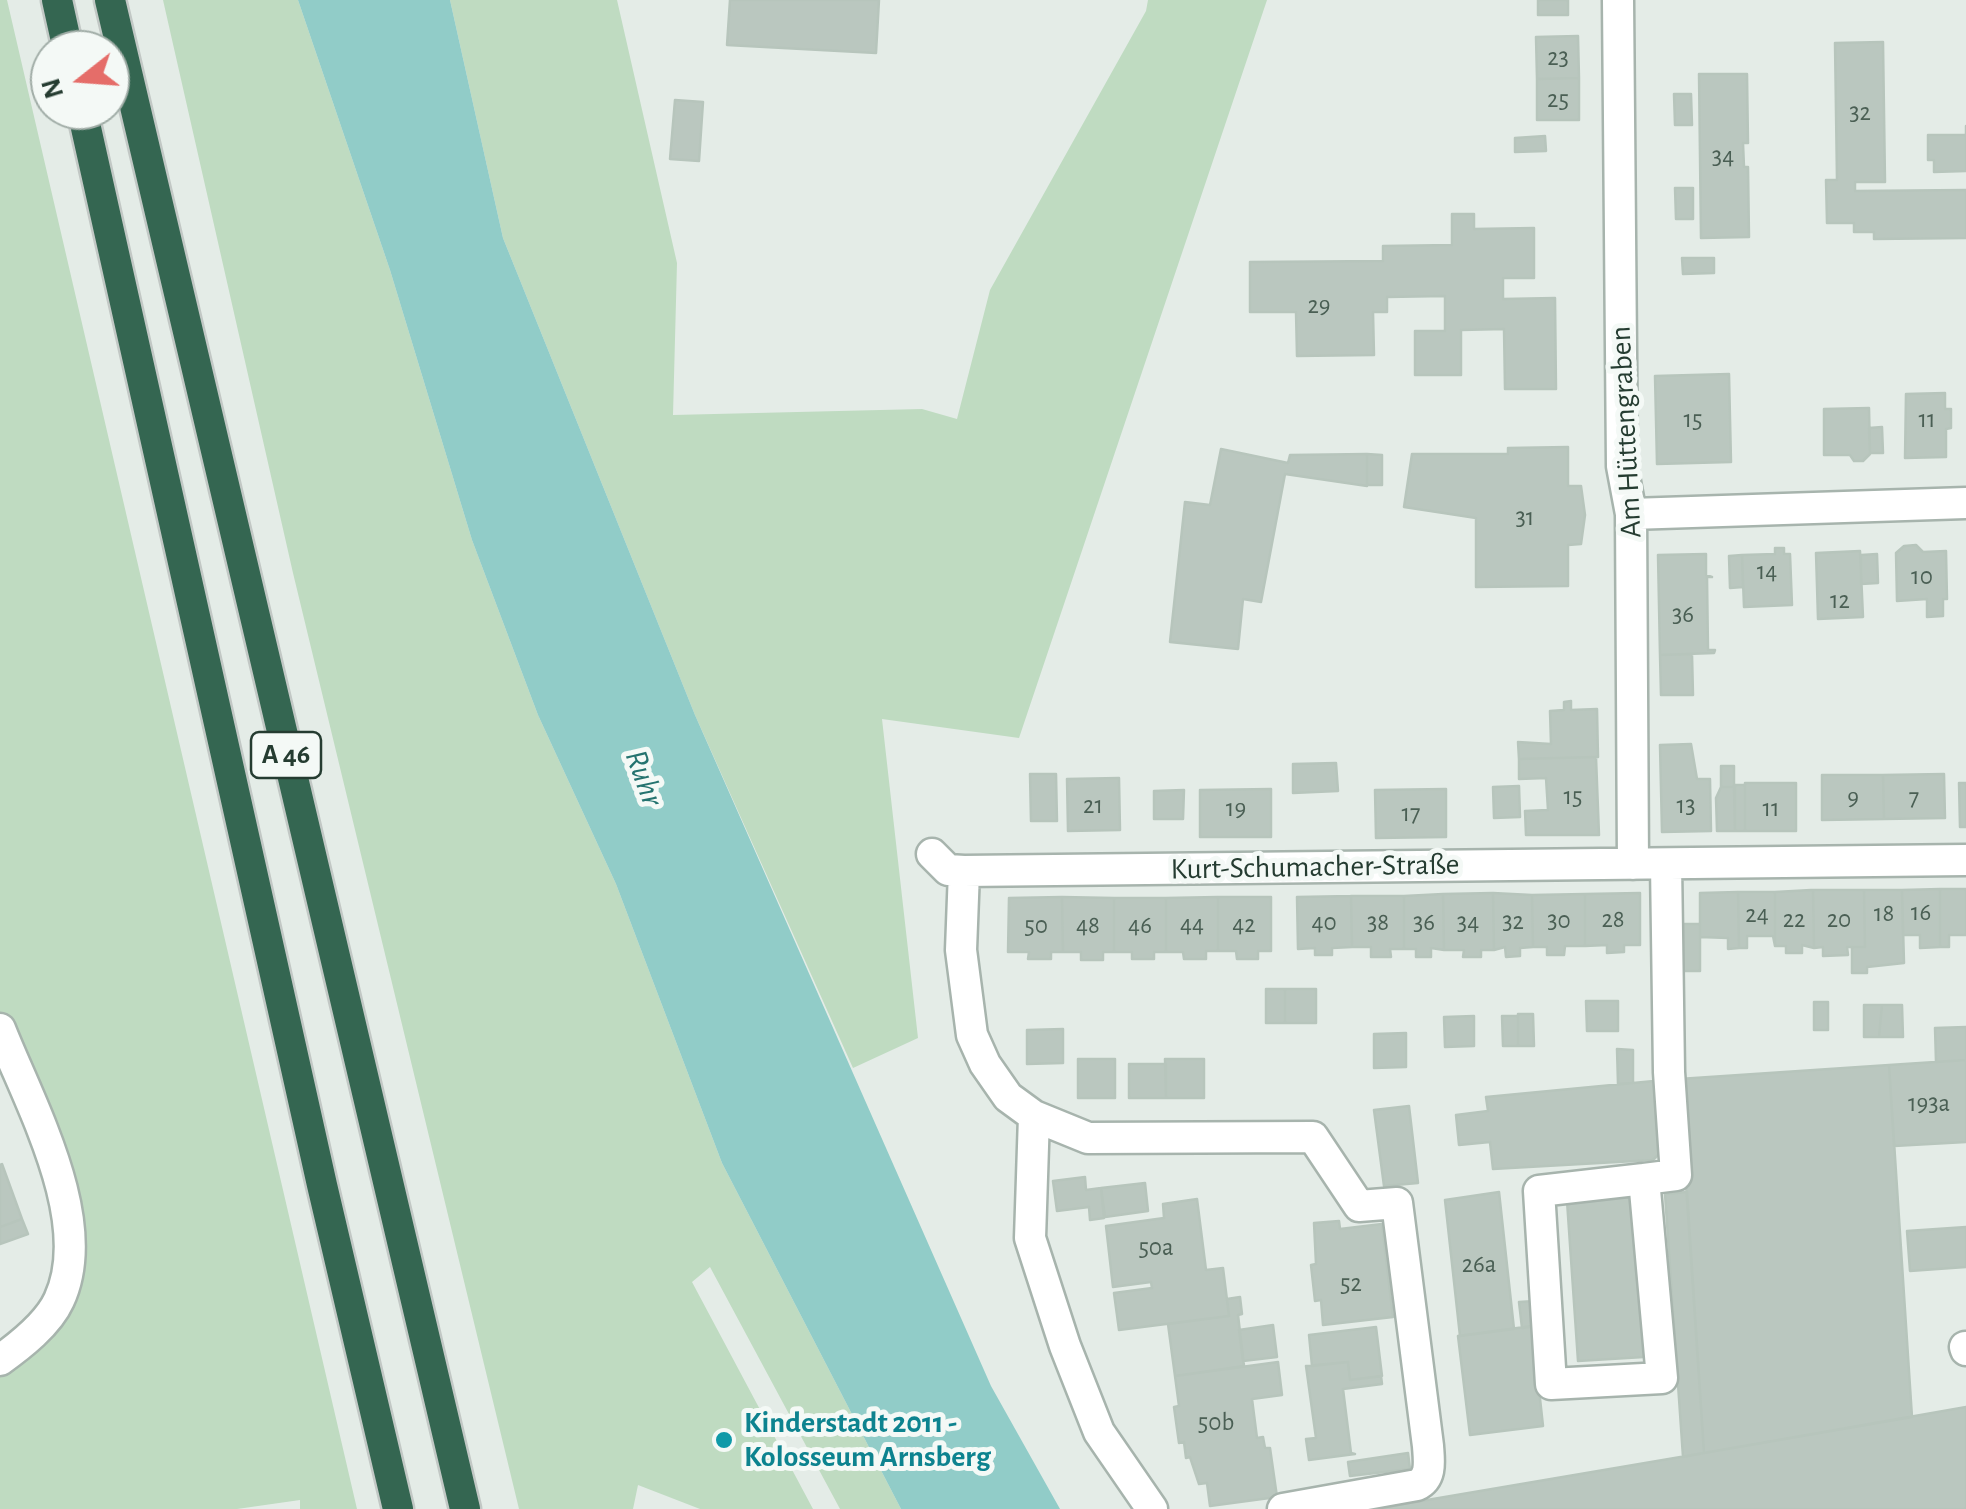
<!DOCTYPE html>
<html>
<head>
<meta charset="utf-8">
<style>
  body { margin:0 }
  #map { position:relative; width:1966px; height:1509px; overflow:hidden; background:#e4ece7; font-family:"Alegreya Sans",sans-serif }
  canvas { display:block }
  .north { position:absolute; left:30px; top:30px; width:100px; height:100px; box-sizing:border-box; background:#f4f9f6; border:2px solid #a1ada7; border-radius:50%; rotate:253deg; font-size:28px; font-weight:700; line-height:40px; text-align:center; color:#253c31 }
  .north::after { content:''; display:block; margin:auto; width:35px; height:45px; background:#e56d69; clip-path:polygon(50% 0,100% 100%,50% 72%,0 100%) }
</style>
</head>
<body>
<div id="map">
<canvas width="1966" height="1509"></canvas>
<div class="north">N</div>
</div>
<script>
const c = document.querySelector('canvas').getContext('2d');
c.lineJoin = 'round';
function fill(path, color) {
  c.fillStyle = color;
  c.fill(path, 'evenodd');
}
function strokePath(path, color, width, dash) {
  c.strokeStyle = color;
  c.lineWidth = width;
  c.lineCap = dash ? 'butt' : 'round';
  c.setLineDash(dash || []);
  c.stroke(path);
}
function label(font, color, halo, rows, align = 'center') {
  c.font = font + ' "Alegreya Sans",sans-serif';
  c.lineWidth = 10;
  c.setLineDash([]);
  c.textBaseline = 'middle';
  c.strokeStyle = halo;
  c.fillStyle = color;
  for (const [text, x, y, turn = 0] of rows) {
    c.save();
    c.translate(x, y);
    c.rotate((+turn || 0) * Math.PI / 180);
    c.textAlign = isNaN(turn) ? turn : align;
    if (halo) c.strokeText(text, 0, 0);
    c.fillText(text, 0, 0);
    c.restore();
  }
}
fill(new Path2D(`
  M0,0H7L357,1509H300V1500L237,1509H0V1366L77,1258L0,1015Z
  M163,0H298L390,270L472,540L538,715L616,884L722,1163L901,1509H840L710,1267L692,1282L813,1509H700L638,1485L633,1509H519L293,573Z
  M450,0H617L677,263L673,415L922,409L957,419L990,290L1146,11L1148,0H1267L1019,738L882,719L918,1038L853,1068L695,715L503,238Z`), '#bfdbc1');
fill(new Path2D(`
  M298,0H450L503,238L695,715L991,1386L1060,1509H901L722,1163L616,884L538,715L472,540L390,270Z`), '#91ccc8');
const building = new Path2D(`
  M730,0H879L876,53L727,45Z
  M1538,0H1568V15H1538Z
  M1578,36L1579,78L1537,79L1536,37Z
  M1883,42L1885,182H1855V191L1966,190V238L1874,239V232H1854V223H1827L1826,180H1837L1835,43Z
  M1699,74H1747L1748,143H1743L1744,167H1748L1749,237L1701,238Z
  M1579,78V120H1537V79Z
  M1674,94H1691L1692,125H1675Z
  M675,100L703,102L699,161L670,159Z
  M1966,126V171L1934,172V160H1928V135H1966Z
  M1545,136L1546,151L1515,152V138Z
  M1675,188H1693V219H1676Z
  M1452,214H1474V229L1534,228V278H1503V299L1555,298L1556,389H1505L1504,329L1461,330V375H1415V331H1445V296L1387,297V312H1373L1374,355L1297,356L1296,312H1250V262L1383,261V246L1452,245Z
  M1682,258H1714V273L1683,274Z
  M1729,374L1731,462L1657,464L1655,376Z
  M1945,393V409H1951V428L1946,429V457L1905,458L1906,394Z
  M1869,408L1870,454L1863,461H1854L1850,455H1824V409Z
  M1882,427L1883,453H1870L1869,428Z
  M1568,447V486H1581L1585,515L1581,544L1568,545V586L1476,587V518L1404,507L1412,454H1508V448Z
  M1221,449L1288,463L1290,455L1367,454V486L1285,474L1261,602L1243,599L1238,649L1170,642L1185,502L1210,505Z
  M1367,454L1382,455V485H1367Z
  M1916,545L1923,552L1946,551L1947,599H1943V616L1927,617V599L1897,601L1896,553L1904,546Z
  M1775,548H1784V554H1790L1792,605L1744,607L1742,555L1775,554Z
  M1860,551L1863,617L1818,619L1816,553Z
  M1706,554V575L1712,577H1707L1708,650H1715L1714,653L1660,655L1658,555Z
  M1877,554L1878,583L1861,584V555Z
  M1742,555L1743,587L1730,588L1729,556Z
  M1692,654L1693,695H1661L1660,655Z
  M1571,701V710L1597,709L1598,757L1519,759L1518,742L1551,744L1550,711L1564,710V702Z
  M1691,744L1697,779H1710L1711,831L1662,832L1660,745Z
  M1596,757L1599,835H1526L1525,811L1548,810L1546,778L1519,779V759Z
  M1336,763L1338,791L1293,793V764Z
  M1721,766H1734V787H1721Z
  M1030,774H1056L1057,821H1031Z
  M1944,774L1945,818L1884,819L1883,775Z
  M1822,775H1883L1884,819L1822,820Z
  M1119,778L1120,830L1068,831L1067,779Z
  M1745,783H1796V831H1745Z
  M1959,783H1966V827H1960Z
  M1735,785H1745V831H1735Z
  M1519,786L1520,817L1494,818L1493,787Z
  M1721,787H1734L1735,831H1717L1716,798Z
  M1271,789V837H1200V790Z
  M1446,789V837L1376,838L1375,790Z
  M1184,790L1183,819H1154V791Z
  M1940,889H1966V935H1949V947H1940Z
  M1940,889V947L1920,948V935H1903L1902,890Z
  M1811,890H1813L1814,948L1802,945V953H1786V946H1775V892Z
  M1813,890H1864L1865,947H1847L1848,955L1823,956V947L1814,948Z
  M1864,890H1902L1904,963L1867,967V973H1852V947H1865Z
  M1738,892L1739,948L1728,949V938L1700,937V893Z
  M1738,892H1775V946L1773,936H1747V948H1739Z
  M1493,893L1532,895L1533,947L1520,948V956L1506,957L1505,947L1494,950Z
  M1493,893L1494,950H1481V957H1463L1464,950H1444L1443,894Z
  M1640,893V945H1624V952L1607,953V945L1585,946V894Z
  M1443,894L1444,950L1431,948V957H1416V949H1404V896Z
  M1585,894V946H1565L1564,955H1547V947H1533L1532,895Z
  M1351,896H1404V949H1390L1391,957H1371V947H1352Z
  M1351,896L1352,947L1332,948V955H1315V948L1298,949L1297,897Z
  M1062,897L1114,898V952H1103V960H1081V952H1063Z
  M1062,897L1063,952H1051V959H1028L1029,952H1008L1009,898Z
  M1218,897V951H1206V959H1184L1183,952H1166V898Z
  M1218,897H1271V951H1258V959H1237L1236,951H1218Z
  M1114,898H1166V952H1154V959H1132V952H1114Z
  M1681,924H1700V971H1681Z
  M1266,989H1285V1023H1266Z
  M1285,989H1316V1023H1285Z
  M1586,1001H1618V1031H1587Z
  M1814,1002H1828V1030H1814Z
  M1864,1005H1882L1879,1037H1864Z
  M1882,1005H1902L1903,1037H1879Z
  M1518,1014H1533L1534,1046H1518Z
  M1474,1016V1046L1445,1047L1444,1017Z
  M1502,1016H1518V1046H1503Z
  M1966,1027V1060L1936,1062L1935,1028Z
  M1063,1029V1063L1027,1064V1030Z
  M1406,1033V1067L1374,1068V1034Z
  M1617,1049L1633,1050V1083L1618,1084Z
  M1078,1059H1115V1098H1078Z
  M1165,1059H1204V1098H1166Z
  M1966,1060V1142L1894,1146L1889,1065Z
  M1129,1064H1166V1098H1129Z
  M1889,1065L1912,1417L1704,1453L1679,1079Z
  M1654,1081L1660,1153L1653,1160L1493,1169L1490,1142L1459,1145L1456,1115L1488,1111L1486,1097Z
  M1409,1106L1418,1183L1384,1186L1374,1110Z
  M2,1164L22,1219L0,1227V1165Z
  M1085,1177L1086,1190L1101,1188L1104,1218L1090,1220L1089,1207L1057,1211L1053,1181Z
  M1145,1183L1148,1211L1105,1217L1101,1188Z
  M1499,1192L1514,1329L1460,1336L1445,1200Z
  M1687,1192L1704,1453L1683,1457L1665,1194Z
  M1633,1197L1644,1357L1578,1361L1567,1201Z
  M1197,1199L1206,1270L1223,1268L1229,1316L1119,1330L1114,1293L1152,1288L1151,1282L1113,1287L1106,1226L1164,1218L1163,1204Z
  M22,1219L28,1234L0,1244V1227Z
  M1339,1221L1340,1229L1382,1224L1393,1317L1323,1325L1321,1300L1315,1301L1311,1265L1316,1264L1314,1223Z
  M1966,1227V1267L1910,1271L1907,1231Z
  M1240,1297L1242,1314L1238,1315L1244,1366L1175,1376L1168,1324L1229,1316L1227,1299Z
  M1535,1301L1538,1326L1522,1328L1519,1302Z
  M1273,1325L1277,1357L1243,1361L1239,1330Z
  M1532,1326L1543,1426L1470,1435L1458,1336Z
  M1376,1327L1382,1376L1350,1380L1348,1362L1312,1366L1309,1335Z
  M1278,1362L1282,1395L1252,1399L1257,1438L1263,1437L1265,1448H1270L1277,1497L1210,1506L1207,1483L1199,1484L1190,1457L1186,1458L1184,1442L1179,1443L1174,1407L1179,1406L1175,1376Z
  M1348,1362L1350,1380L1381,1376L1382,1384L1343,1389L1351,1453L1355,1454L1309,1460L1306,1439L1316,1438L1306,1366Z
  M1966,1407V1509H1374L1704,1453Z
  M1408,1453L1410,1469L1350,1476L1348,1462Z`);
fill(building, '#bac7bf');
strokePath(building, '#b7c5bc', 2.5);
const minor = new Path2D(`
  M1618,0L1622,466L1631,514L1633,864
  M1631,514L1966,503
  M932,854L948,870L964,871L1966,860
  M964,871L961,950L972,1035L985,1064L1008,1097L1034,1116L1088,1138L1313,1137L1359,1206L1397,1203L1428,1446C1429,1461 1432,1478 1417,1485L1283,1509
  M0,1029C29,1103 96,1221 59,1300C48,1324 21,1345 0,1360
  M1034,1116L1030,1238L1065,1346L1099,1432L1152,1509
  M1644,1179L1539,1191L1551,1384L1662,1378L1644,1179L1676,1175L1669,1072L1666,864
  M1965,1347L1966,1350`);
const highway = new Path2D(`
  M57,0L68,50
  M110,0L465,1509
  M82,110L322,1185L398,1509`);
strokePath(minor, '#a7b4ad', 35);
strokePath(highway, '#c2c8c5', 35);
strokePath(minor, '#fff', 30);
strokePath(highway, '#346651', 30);
for (const [x, y, r, color] of [
  [724,1440,10,"#0f9aa8"]
]) {
  const dot = new Path2D();
  dot.arc(x, y, r, 0, 2 * Math.PI);
  c.fillStyle = color;
  c.fill(dot);
  strokePath(dot, '#f4f9f6', 4);
}
label('25px', '#4a5f54', null, [
  ["23",1558,57],
  ["25",1558,99],
  ["32",1860,112],
  ["34",1723,156],
  ["29",1319,305],
  ["15",1693,419],
  ["11",1927,419],
  ["31",1525,517],
  ["14",1767,571],
  ["10",1922,576],
  ["12",1840,600],
  ["36",1683,614],
  ["15",1573,796],
  ["9",1853,797],
  ["7",1914,797],
  ["21",1093,805],
  ["13",1686,805],
  ["19",1236,808],
  ["11",1771,808],
  ["17",1411,813],
  ["16",1921,912],
  ["18",1884,913],
  ["24",1757,914],
  ["28",1613,919],
  ["22",1794,919],
  ["20",1839,919],
  ["30",1559,920],
  ["32",1513,921],
  ["40",1324,922],
  ["38",1378,922],
  ["36",1424,922],
  ["34",1468,922],
  ["44",1192,924],
  ["42",1244,924],
  ["50",1036,925],
  ["48",1088,925],
  ["46",1140,925],
  ["193a",1929,1103],
  ["50a",1156,1247],
  ["26a",1479,1264],
  ["52",1351,1283],
  ["50b",1216,1422]
]);
for (const [x, y, w] of [
  [286,755,70]
]) {
  const box = new Path2D();
  box.roundRect(x - w / 2, y - 23, w, 46, 8);
  c.fillStyle = '#f4f9f6';
  c.fill(box);
  strokePath(box, '#253c31', 2.5);
}
label('bold 28px', '#253c31', null, [
  ["A 46",286,755]
]);
label('30px', '#253c31', '#f4f9f6', [
  ["Am Hüttengraben",1626,432,-93],
  ["Kurt-Schumacher-Straße",1315,867,-1]
]);
label('bold 30px', '#0d838f', '#f4f9f6', [
  ["Kinderstadt 2011 -",744,1423],
  ["Kolosseum Arnsberg",744,1457]
], 'left');
label('italic 32px', '#24736f', '#f4f9f6', [
  ["Ruhr",644,778,70]
]);
</script>
</body>
</html>
